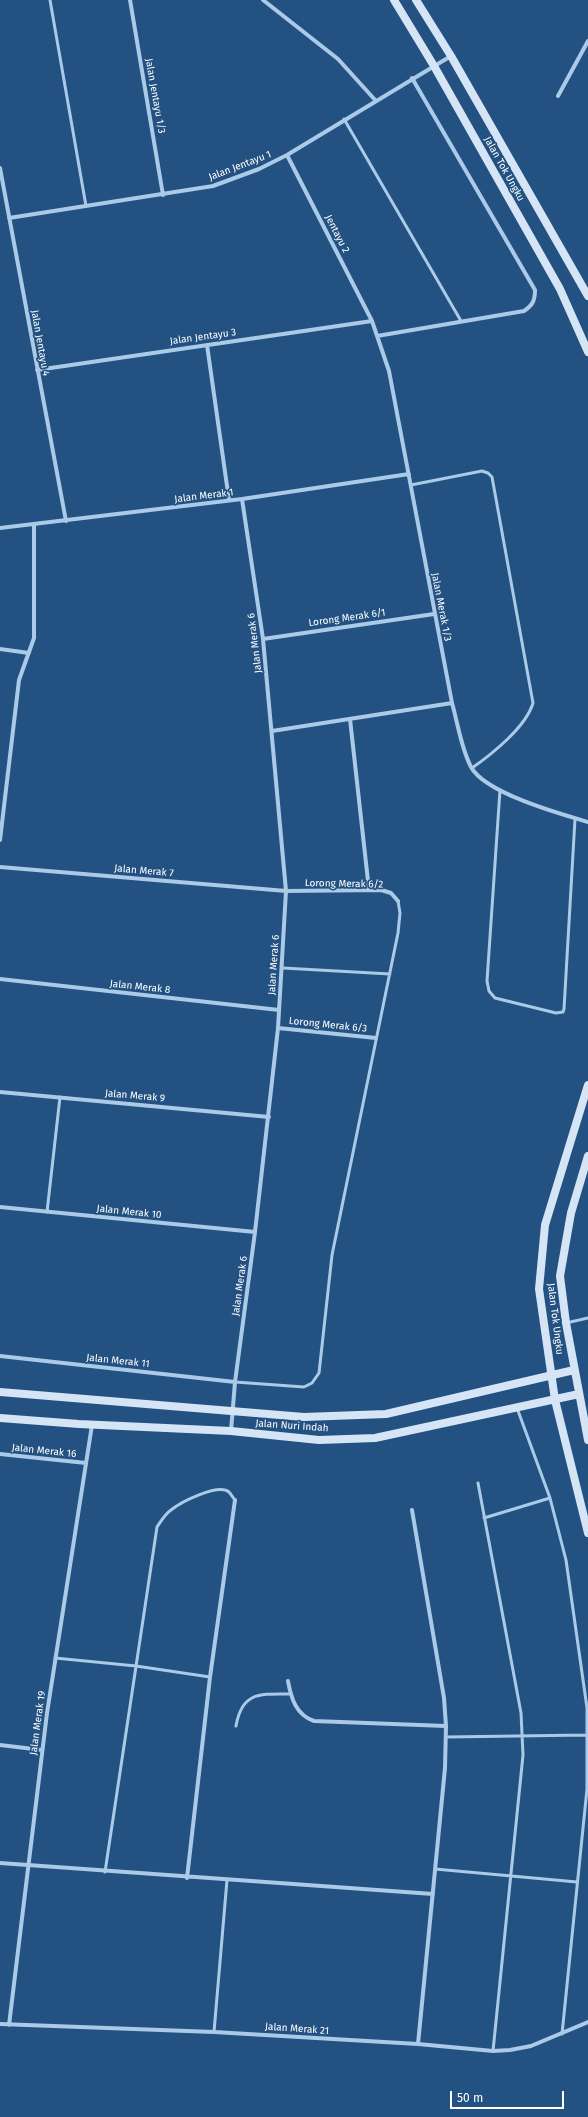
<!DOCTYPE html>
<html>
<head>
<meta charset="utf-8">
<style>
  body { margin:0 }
  #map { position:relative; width:588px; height:2117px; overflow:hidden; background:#235282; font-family:"Fira Sans",sans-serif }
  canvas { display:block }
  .scale { position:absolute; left:450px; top:2091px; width:114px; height:18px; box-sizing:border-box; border:2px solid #fff; border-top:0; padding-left:5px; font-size:12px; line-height:14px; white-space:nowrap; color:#fff; -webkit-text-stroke:3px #235282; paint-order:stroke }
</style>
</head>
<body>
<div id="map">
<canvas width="588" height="2117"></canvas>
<div class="scale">50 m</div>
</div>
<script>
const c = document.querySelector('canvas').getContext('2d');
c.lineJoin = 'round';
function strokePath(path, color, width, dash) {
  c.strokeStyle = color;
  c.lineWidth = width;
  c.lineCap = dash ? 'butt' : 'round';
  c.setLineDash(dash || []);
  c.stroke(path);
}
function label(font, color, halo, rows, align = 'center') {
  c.font = font + ' "Fira Sans",sans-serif';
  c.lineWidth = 3.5;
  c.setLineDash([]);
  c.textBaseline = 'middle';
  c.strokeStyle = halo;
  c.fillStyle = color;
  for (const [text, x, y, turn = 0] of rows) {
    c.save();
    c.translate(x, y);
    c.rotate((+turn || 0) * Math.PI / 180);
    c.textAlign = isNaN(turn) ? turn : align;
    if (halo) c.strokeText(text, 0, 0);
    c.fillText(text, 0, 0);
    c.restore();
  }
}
strokePath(new Path2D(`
  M50,0L86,206
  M344,119L461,321
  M411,485L482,471L488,473L492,477L533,703C526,727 492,754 472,768
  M500,790L487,981L489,991L495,998L556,1013L563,1012L564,1009L575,819
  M283,968L390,974
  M47,1212L60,1097
  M566,1323L588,1318
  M235,1382L304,1387L312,1383L319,1373L332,1255L398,933L400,913L398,901
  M517,1408L550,1498L566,1560L587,1708V1789L562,2034
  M478,1483L521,1713L523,1755L493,2051
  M484,1518L550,1498
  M55,1658L136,1666L210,1677
  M236,1726C242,1691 261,1694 291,1694
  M446,1737L587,1735
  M435,1869L577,1882
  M105,1872L157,1527C161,1521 165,1514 171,1510C181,1502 218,1483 229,1492C231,1494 233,1498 235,1500
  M214,2032L227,1880`), '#abcae8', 3);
strokePath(new Path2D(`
  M130,0L163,195
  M263,0L338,59L376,101
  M558,96L588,41
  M287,155L372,321L389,371L452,703C458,724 461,748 471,767C485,793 560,814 588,822
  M0,168L66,521
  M9,218L213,186L259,169L287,155L451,56
  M377,336L524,311C533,305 535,300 535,290L412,78
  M207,345L229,500
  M37,370L372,321
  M0,528L242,499L409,474
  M263,639L434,614
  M0,649L29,653
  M350,719L369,890
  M272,731L452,703
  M0,840L19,680L34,638V525
  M0,867L286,891L381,890L391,893L398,901
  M0,979L279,1010
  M278,1028L376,1038
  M0,1092L269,1117
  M0,1207L255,1232
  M0,1356L235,1382
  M231,1431L235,1382L255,1232L278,1028L286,891L263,639L242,499
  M0,1454L86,1463
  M412,1510L444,1698L446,1726L445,1768L418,2044
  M288,1681C291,1698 296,1715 314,1721L446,1726
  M0,1745L42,1750
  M0,1863L433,1894
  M187,1878L210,1677L235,1500
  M0,2024L214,2032L418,2044L493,2051L510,2050L531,2046L588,2022
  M9,2025L47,1713L92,1425`), '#abcae8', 4);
strokePath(new Path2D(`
  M394,0L434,66L560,289L588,352
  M416,0L451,56L588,296
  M588,1085L545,1225L539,1289L555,1400L588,1533
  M588,1156L571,1213L560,1276L566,1323L588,1440
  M0,1392L304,1417L386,1414L574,1370
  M0,1418L79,1424L231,1431L319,1440L375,1438L579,1394`), '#d5e5f6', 8);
label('10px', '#fff', '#235282', [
  ["Jalan Jentayu 1/3",155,96,80],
  ["Jalan Jentayu 1",240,166,-21],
  ["Jalan Tok Ungku",504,169,61],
  ["Jentayu 2",337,234,63],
  ["Jalan Jentayu 3",203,337,-8],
  ["Jalan Jentayu 4",40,343,80],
  ["Jalan Merak 1",204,496,-7],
  ["Jalan Merak 1/3",441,607,79],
  ["Lorong Merak 6/1",347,618,-8],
  ["Jalan Merak 6",255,643,-97],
  ["Jalan Merak 7",144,871,5],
  ["Lorong Merak 6/2",344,884,1],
  ["Jalan Merak 6",274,965,-86],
  ["Jalan Merak 8",140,987,6],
  ["Lorong Merak 6/3",328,1025,6],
  ["Jalan Merak 9",135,1096,5],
  ["Jalan Merak 10",129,1212,6],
  ["Jalan Merak 6",240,1286,-82],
  ["Jalan Tok Ungku",555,1319,83],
  ["Jalan Merak 11",118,1361,6],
  ["Jalan Nuri Indah",292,1426,4],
  ["Jalan Merak 16",44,1451,6],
  ["Jalan Merak 19",38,1723,-82],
  ["Jalan Merak 21",297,2029,4]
]);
</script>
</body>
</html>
